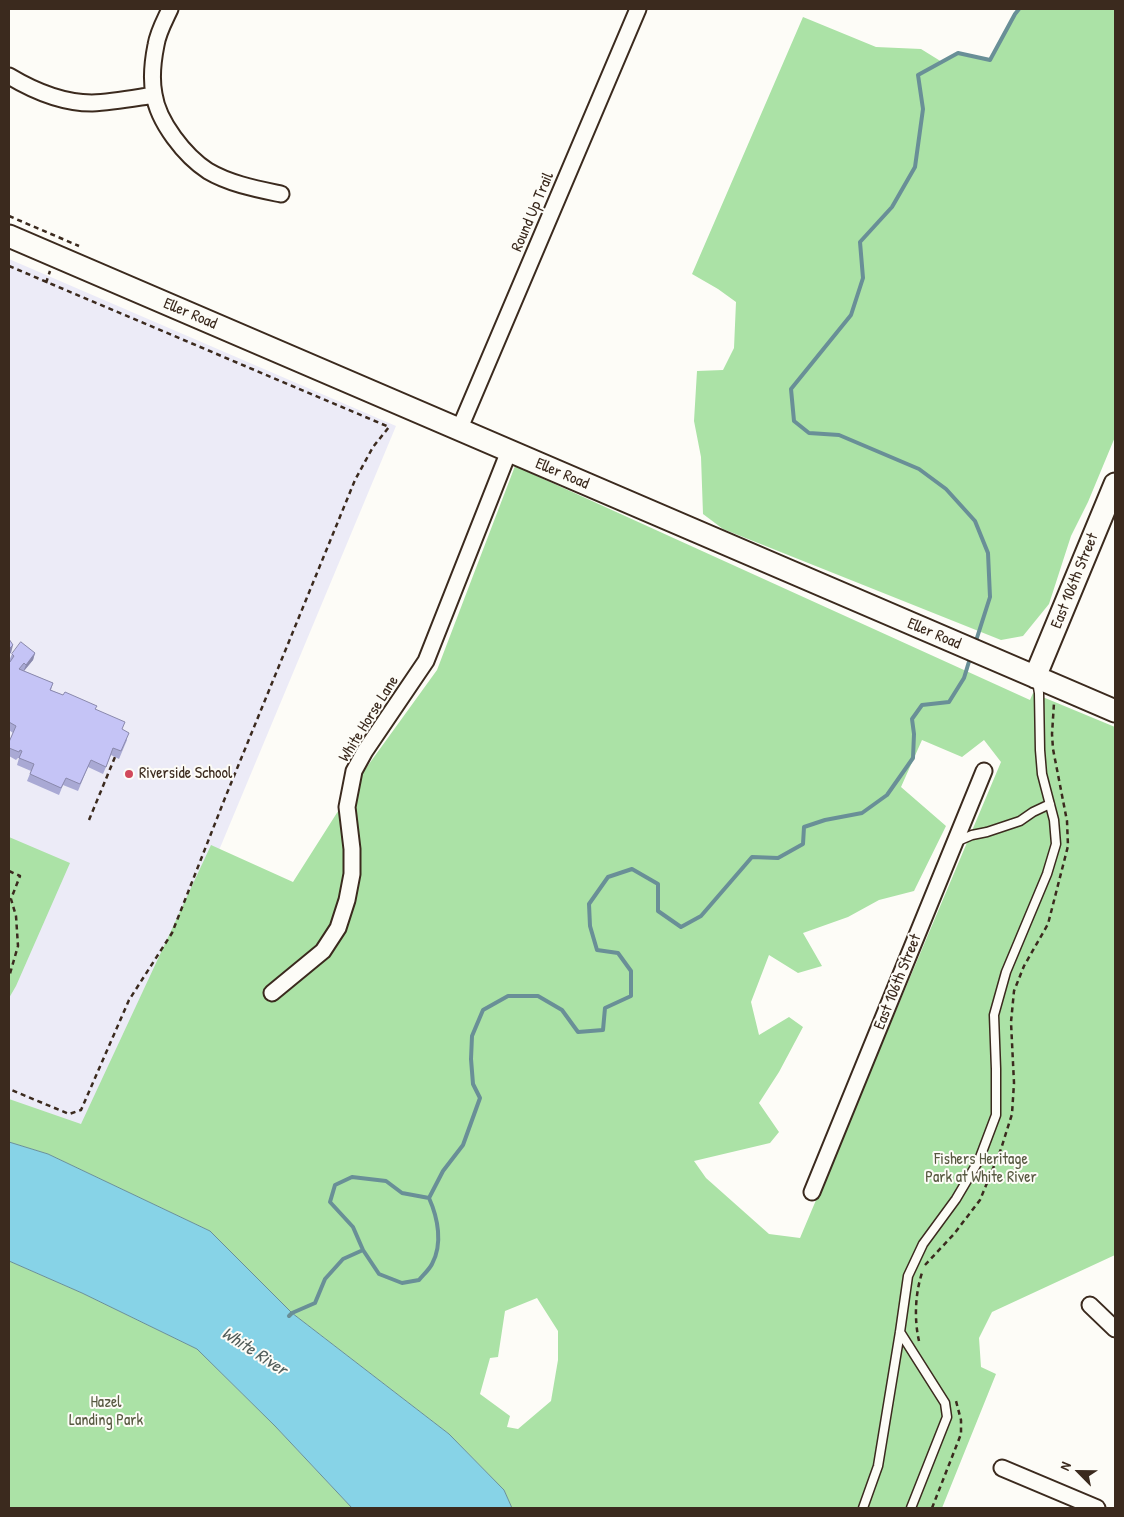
<!DOCTYPE html>
<html>
<head>
<meta charset="utf-8">
<style>
  body { margin:0 }
  #map { position:relative; width:1124px; height:1517px; overflow:hidden; background:#fdfcf7; font-family:"Patrick Hand",sans-serif }
  canvas { display:block }
  .frame { position:absolute; inset:0; border:10px solid #3b2a1e; pointer-events:none }
  .north { position:absolute; left:1054px; top:1447px; width:50px; height:50px; -webkit-text-stroke:4px #fdfcf7; paint-order:stroke; rotate:293deg; font-size:14px; font-weight:700; line-height:20px; text-align:center; color:#3b2a1e }
  .north::after { content:''; display:block; margin:auto; width:18px; height:22px; background:#3b2a1e; clip-path:polygon(50% 0,100% 100%,50% 72%,0 100%) }
</style>
</head>
<body>
<div id="map">
<canvas width="1124" height="1517"></canvas>
<div class="frame"></div>
<div class="north">N</div>
</div>
<script>
const c = document.querySelector('canvas').getContext('2d');
c.lineJoin = 'round';
function fill(path, color) {
  c.fillStyle = color;
  c.fill(path, 'evenodd');
}
function strokePath(path, color, width, dash) {
  c.strokeStyle = color;
  c.lineWidth = width;
  c.lineCap = dash ? 'butt' : 'round';
  c.setLineDash(dash || []);
  c.stroke(path);
}
function label(font, color, halo, rows, align = 'center') {
  c.font = font + ' "Patrick Hand",sans-serif';
  c.lineWidth = 4;
  c.setLineDash([]);
  c.textBaseline = 'middle';
  c.strokeStyle = halo;
  c.fillStyle = color;
  for (const [text, x, y, turn = 0] of rows) {
    c.save();
    c.translate(x, y);
    c.rotate((+turn || 0) * Math.PI / 180);
    c.textAlign = isNaN(turn) ? turn : align;
    if (halo) c.strokeText(text, 0, 0);
    c.fillText(text, 0, 0);
    c.restore();
  }
}
fill(new Path2D(`
  M9,259L396,426L96,1145L9,1123Z`), '#ecebf7');
fill(new Path2D(`
  M1019,9H1115V437L1088,502L1071,536L1049,604L1023,636L1001,640L723,529L703,514L701,457L694,421L697,371L723,370L734,348L736,302L718,289L692,274L803,17L876,47L921,49L942,62L958,53L990,60L1015,14Z
  M515,466L1030,700L1033,693L1115,727V1255L992,1312L979,1338L981,1367L996,1374L942,1508H512L504,1490L449,1434L292,1313L210,1231L48,1154L9,1142V1099L81,1124L211,845L293,882L361,775L437,670ZM922,740L962,757L984,740L1001,762L800,1238L769,1234L706,1178L694,1161L770,1143L779,1132L759,1103L779,1072L803,1027L789,1017L759,1035L751,1002L769,955L798,973L822,966L803,933L848,917L879,900L914,891L946,826L901,787ZM537,1298L558,1331V1360L551,1401L518,1429L507,1427L510,1416L480,1394L490,1358L498,1357L505,1311Z
  M9,837L70,863L16,986L9,998Z
  M9,1261L82,1293L197,1349L275,1426L352,1508H9Z`), '#abe2a6');
const water = new Path2D(`
  M9,1142L48,1154L210,1231L292,1313L449,1434L504,1490L512,1508H352L275,1426L197,1349L82,1293L9,1261Z`);
fill(water, '#87d3e7');
strokePath(water, '#698f97', 1);
strokePath(new Path2D(`
  M975,644L990,597L988,553L975,521L946,489L919,469L839,435L809,433L794,421L791,389L851,315L863,278L860,242L892,207L915,167L923,109L918,75L958,53L990,60L1015,14L1019,9
  M363,1250L353,1227L330,1202L335,1185L352,1177L386,1181L402,1193L429,1198
  M289,1316L292,1313L315,1303L325,1279L343,1259L363,1250L379,1274L402,1283L419,1280C423,1275 429,1270 432,1264C443,1244 438,1218 429,1198L443,1171L463,1145L480,1098L473,1084L471,1059L472,1036L483,1010L508,996H538L562,1010L578,1032L603,1030L605,1008L631,996V971L618,953L597,950L590,926L589,904L608,877L632,869L658,884V911L681,927L701,916L752,857L778,858L803,844L804,827L825,820L862,813L887,795L913,758L914,734L912,719L922,705L949,702L964,678L971,655`), '#698f97', 4);
const lane = new Path2D(`
  M958,841L972,835L987,832L1020,821L1033,812L1050,804
  M900,1332L945,1403L947,1417L911,1508
  M863,1508L878,1466L900,1332L908,1276L923,1244L956,1199L979,1160L996,1115V1069L994,1015L1006,972L1047,874L1056,844L1054,820L1042,774L1040,750L1039,693L1037,681`);
const street = new Path2D(`
  M170,9C165,20 158,32 156,45C153,60 151,79 154,94C158,122 185,156 208,171C230,184 257,189 281,194
  M9,76C34,91 63,103 92,103C113,102 134,98 154,95
  M459,430L638,9
  M272,993L323,951L338,928L347,900L352,874V849L347,807L354,771L365,751L426,661L509,451
  M812,1192L984,771
  M1090,1305L1115,1329
  M1002,1468L1097,1508`);
const secondary = new Path2D(`
  M9,236L1115,711
  M1035,677L1115,484`);
strokePath(lane, '#3b2a1e', 11);
strokePath(street, '#3b2a1e', 19);
strokePath(secondary, '#3b2a1e', 25);
strokePath(new Path2D(`
  M9,216L79,246
  M9,266L389,427L373,447L355,480L225,798L172,933L129,1000L81,1110L69,1114L9,1089
  M46,283L50,271
  M89,820L115,757
  M9,871L20,876L11,899L16,916L18,946L9,977
  M925,1265L954,1234L980,1200L1001,1149L1012,1114L1014,1083L1011,1022L1014,991L1024,966L1048,924L1068,846L1067,821L1053,749L1052,734L1054,703
  M919,1341C914,1319 915,1292 923,1270
  M932,1508L961,1434V1420L956,1401`), '#3b2a1e', 2.5, [5, 4]);
strokePath(lane, '#fdfcf7', 8);
strokePath(street, '#fdfcf7', 15);
strokePath(secondary, '#fdfcf7', 21);
fill(new Path2D(`
  M35,653L33,660L24,671L53,683L51,690L95,709L122,730L127,740L119,759L111,755L103,774L88,767L78,791L63,785L59,795L27,781L31,771L17,765L19,758H18L16,760L9,756V742L13,733L9,730V661L12,654Z`), '#a9a9d4');
fill(new Path2D(`
  M13,645L11,653L9,654V649Z
  M35,653L33,660L23,672L26,665Z`), '#8a89ac');
const building = new Path2D(`
  M9,639L13,645L9,649Z
  M21,642L35,653L26,665L24,663L19,669L53,683L50,690L63,695L65,692L97,706L95,709L125,722L122,729L129,733L121,751L113,748L106,767L91,760L80,784L66,778L61,788L30,774L34,764L19,758L22,751L20,750L19,752L9,748V742L16,726L9,722V661L10,662L14,656L12,654Z`);
fill(building, '#c5c4f6');
strokePath(building, '#8a89ac', 1);
for (const [x, y, r, color] of [
  [129,774,5,"#d1495b"]
]) {
  const dot = new Path2D();
  dot.arc(x, y, r, 0, 2 * Math.PI);
  c.fillStyle = color;
  c.fill(dot);
  strokePath(dot, '#fdfcf7', 2);
}
label('16px', '#3b2a1e', '#fdfcf7', [
  ["Round Up Trail",533,212,-67],
  ["Eller Road",190,314,23],
  ["Eller Road",562,474,23],
  ["East 106th Street",1075,581,-68],
  ["Eller Road",934,634,23],
  ["White Horse Lane",369,719,-58],
  ["East 106th Street",898,982,-68]
]);
label('16px', '#3b2a1e', '#fdfcf7', [
  ["Riverside School",139,774]
], 'left');
label('16px', '#575840', '#fdfcf7', [
  ["Fishers Heritage",981,1160],
  ["Park at White River",981,1178],
  ["Hazel",106,1403],
  ["Landing Park",106,1421]
]);
label('italic 18px', '#525d5a', '#fdfcf7', [
  ["White River",254,1352,33]
]);
</script>
</body>
</html>
